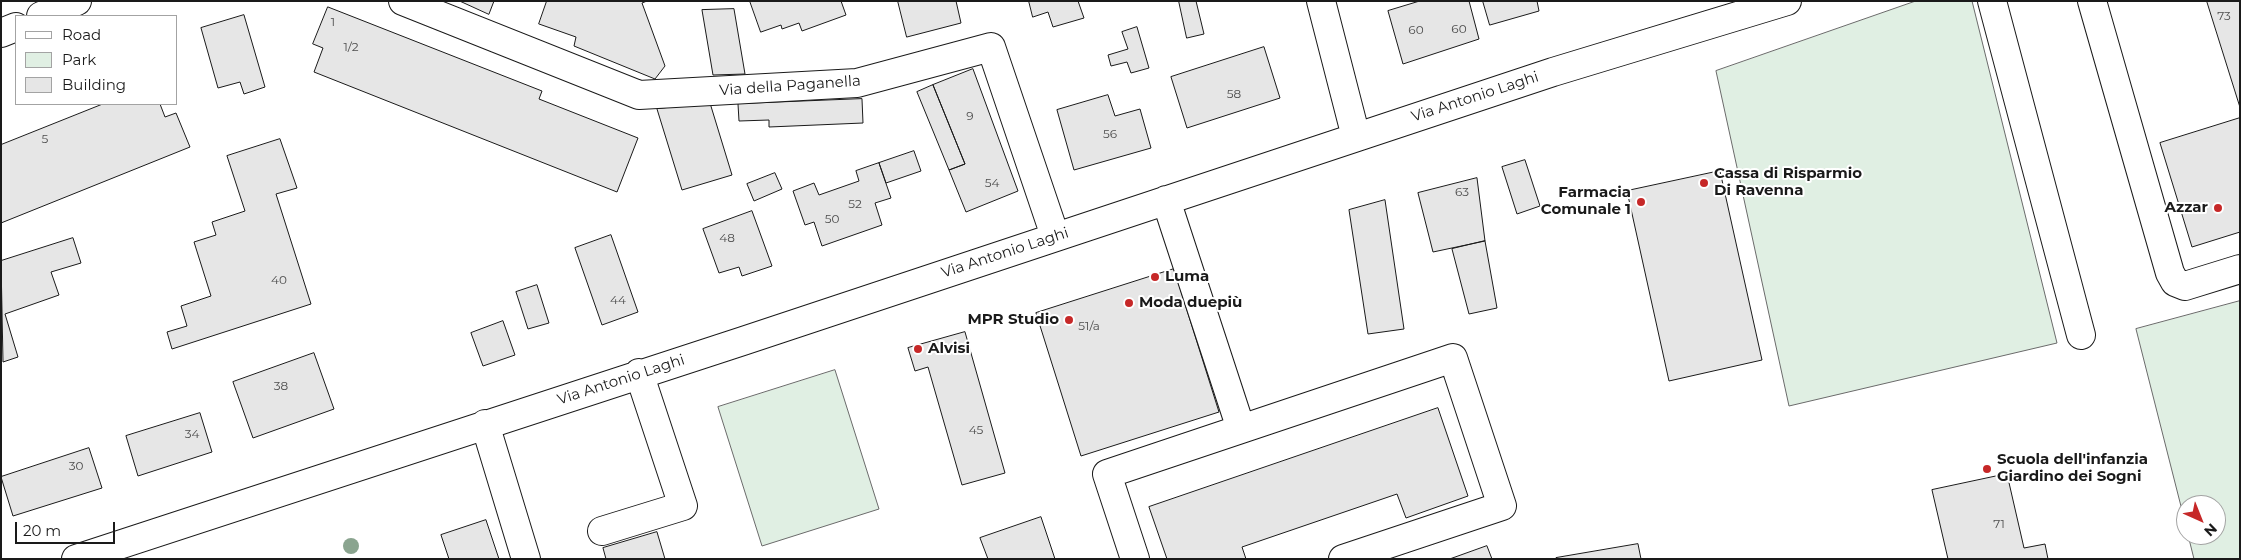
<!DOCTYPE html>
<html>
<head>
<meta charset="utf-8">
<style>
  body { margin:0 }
  #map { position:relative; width:2241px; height:560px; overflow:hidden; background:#fff; font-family:Montserrat,sans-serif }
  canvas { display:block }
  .frame { position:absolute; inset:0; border:2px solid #1a1a1a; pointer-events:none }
  .legend { position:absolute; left:15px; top:15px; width:162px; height:90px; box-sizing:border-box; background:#fff; border:1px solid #a3a3a3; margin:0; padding:6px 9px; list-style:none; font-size:15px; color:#1a1a1a }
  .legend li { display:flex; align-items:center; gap:10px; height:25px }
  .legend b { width:25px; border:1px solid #a3a3a3 }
  .north { position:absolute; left:2176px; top:495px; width:50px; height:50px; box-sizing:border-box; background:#fff; border:1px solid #a3a3a3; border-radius:50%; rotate:136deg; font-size:14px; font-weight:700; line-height:20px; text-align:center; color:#1a1a1a }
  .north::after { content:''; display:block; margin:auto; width:18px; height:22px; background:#c62828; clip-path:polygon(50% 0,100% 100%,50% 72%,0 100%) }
  .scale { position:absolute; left:15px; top:522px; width:100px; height:22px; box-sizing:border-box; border:2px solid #1a1a1a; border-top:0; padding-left:6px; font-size:15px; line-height:18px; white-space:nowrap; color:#1a1a1a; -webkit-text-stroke:4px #fff; paint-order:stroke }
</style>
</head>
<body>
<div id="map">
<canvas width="2241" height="560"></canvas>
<div class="frame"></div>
<ul class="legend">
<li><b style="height:6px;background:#fff"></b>Road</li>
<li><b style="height:14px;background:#e0efe3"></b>Park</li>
<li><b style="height:14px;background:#e6e6e6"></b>Building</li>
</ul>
<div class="north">N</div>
<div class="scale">20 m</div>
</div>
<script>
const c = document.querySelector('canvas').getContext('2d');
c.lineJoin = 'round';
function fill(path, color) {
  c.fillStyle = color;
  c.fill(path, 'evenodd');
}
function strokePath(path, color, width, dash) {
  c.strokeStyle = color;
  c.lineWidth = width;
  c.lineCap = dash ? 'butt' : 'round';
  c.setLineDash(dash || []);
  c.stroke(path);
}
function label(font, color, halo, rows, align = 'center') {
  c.font = font + ' Montserrat,sans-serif';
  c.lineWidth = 4;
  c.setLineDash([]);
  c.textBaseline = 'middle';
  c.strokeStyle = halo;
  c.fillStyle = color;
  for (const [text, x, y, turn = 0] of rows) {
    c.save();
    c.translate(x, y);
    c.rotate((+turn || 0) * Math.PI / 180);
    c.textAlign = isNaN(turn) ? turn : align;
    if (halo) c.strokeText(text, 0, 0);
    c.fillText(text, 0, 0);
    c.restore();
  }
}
const green = new Path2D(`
  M1916,1H1972L2057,343L1789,406L1716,71Z
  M2240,301V559H2194L2188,535H2216V505H2186V526L2136,329Z
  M835,370L879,509L762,546L718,407Z`);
fill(green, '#e0efe3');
strokePath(green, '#6a6a6a', 1);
const building = new Path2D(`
  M460,1H494L489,14Z
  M547,1H647L642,3L665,66L655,79L574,46L576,37L539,24Z
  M750,1H841L846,15L802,31L799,23L782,29L781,25L761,32Z
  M898,1H956L961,23L907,37Z
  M1029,1H1078L1084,18L1053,27L1048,12L1033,17Z
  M1179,1H1196L1204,34L1187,38Z
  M1420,1H1469L1479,39L1403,64L1388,11Z
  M1483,1H1537L1539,11L1490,25Z
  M2207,1H2240V107Z
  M328,7L542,91L539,99L638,138L617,192L314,72L323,48L313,44Z
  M734,9L745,74L713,75L702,10Z
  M244,15L265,87L244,94L240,82L218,88L201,28Z
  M1137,27L1149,68L1131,73L1127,62L1111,66L1108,55L1128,49L1122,32Z
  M1264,47L1280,98L1187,128L1171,77Z
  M973,69L1018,191L966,212L949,170L965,164L933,85Z
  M933,85L965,164L949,170L917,92Z
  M1108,95L1115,116L1140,109L1151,148L1074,170L1057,110Z
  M862,99L863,123L769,127V120L739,121L738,104Z
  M710,103L732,175L682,190L657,109Z
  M103,104H160L165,117L176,113L190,147L1,223V145Z
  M2240,118V232L2192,247L2160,143Z
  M280,139L297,188L276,194L311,304L172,349L167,332L187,326L181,306L211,296L194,242L216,235L212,222L245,211L227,156Z
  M914,151L921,171L886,183L879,163Z
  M1525,160L1540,206L1517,214L1502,167Z
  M879,163L891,198L875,203L882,225L822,246L814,222L805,225L793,191L814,183L819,195L859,181L856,171Z
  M1720,171L1762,360L1669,381L1627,191Z
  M775,173L782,189L754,201L747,184Z
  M1477,178L1485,241L1433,252L1418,193Z
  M1385,200L1404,329L1368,334L1349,210Z
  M752,211L772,266L742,276L739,267L719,273L703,229Z
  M611,235L638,312L602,325L575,248Z
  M73,238L81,263L51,272L59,295L5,314L18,357L3,362L1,261Z
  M1485,241L1497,308L1469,314L1452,249Z
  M1174,269L1219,412L1081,456L1036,313Z
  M537,285L549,323L528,329L516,292Z
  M503,321L515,355L483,366L471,333Z
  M965,332L1005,473L962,485L928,367L915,371L908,348Z
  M314,353L334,409L253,438L233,382Z
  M1438,408L1468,496L1406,518L1397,494L1242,547L1246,559H1167L1149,507Z
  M200,413L212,452L138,476L126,436Z
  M89,448L102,488L13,516L1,477Z
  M2007,474L2024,548L2045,544L2048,559H1948L1932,490Z
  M1041,517L1055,559H988L980,538Z
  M486,520L499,559H449L441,535Z
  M657,532L665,559H606L603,548Z
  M1638,544L1641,559H1556V558Z
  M1487,546L1492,559H1450Z`);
fill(building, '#e6e6e6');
strokePath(building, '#1a1a1a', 1);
const minor = new Path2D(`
  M403,1L639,95L857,83L991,47L1055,236
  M1321,1L1356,137
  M1992,1L2081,335
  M2092,1L2170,273L2175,282L2185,286L2240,269
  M41,16L77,1
  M1,33L16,27
  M1166,200L1241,429
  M485,424L526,559
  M602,531L683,506L639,373
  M76,559L743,341L1553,72L1787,1
  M1135,559L1107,474L1453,358L1502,506L1343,559`);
strokePath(minor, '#1a1a1a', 30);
strokePath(minor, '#fff', 28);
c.fillStyle = '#8aa48f';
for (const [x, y] of [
  [351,546]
]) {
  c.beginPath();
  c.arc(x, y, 8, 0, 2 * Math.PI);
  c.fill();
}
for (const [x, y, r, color] of [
  [1704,183,5,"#c62828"],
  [1641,202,5,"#c62828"],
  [2218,208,5,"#c62828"],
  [1155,277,5,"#c62828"],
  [1129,303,5,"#c62828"],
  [1069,320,5,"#c62828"],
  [918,349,5,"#c62828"],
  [1987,469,5,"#c62828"]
]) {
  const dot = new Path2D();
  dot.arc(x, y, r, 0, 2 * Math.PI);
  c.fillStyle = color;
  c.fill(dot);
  strokePath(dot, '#fff', 2);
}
label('12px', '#4d4d4d', null, [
  ["73",2224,16],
  ["1",333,22],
  ["60",1459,29],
  ["60",1416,30],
  ["1/2",351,47],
  ["58",1234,94],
  ["9",970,116],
  ["56",1110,134],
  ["5",45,139],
  ["54",992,183],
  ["63",1462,192],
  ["52",855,204],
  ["50",832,219],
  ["48",727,238],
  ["40",279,280],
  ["44",618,300],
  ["51/a",1089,326],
  ["38",281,386],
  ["45",976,430],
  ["34",192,434],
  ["30",76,466],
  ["71",1999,524]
]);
label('15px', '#1a1a1a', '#fff', [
  ["Via della Paganella",790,86,-4],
  ["Via Antonio Laghi",1475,97,-18],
  ["Via Antonio Laghi",1005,253,-18],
  ["Via Antonio Laghi",621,380,-18]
]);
label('bold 15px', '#1a1a1a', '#fff', [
  ["Cassa di Risparmio",1714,174],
  ["Di Ravenna",1714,191],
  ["Farmacia",1631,193,"right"],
  ["Comunale 1",1631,210,"right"],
  ["Azzar",2208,208,"right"],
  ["Luma",1165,277],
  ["Moda duepiù",1139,303],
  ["MPR Studio",1059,320,"right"],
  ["Alvisi",928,349],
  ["Scuola dell'infanzia",1997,460],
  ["Giardino dei Sogni",1997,477]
], 'left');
</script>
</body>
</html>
